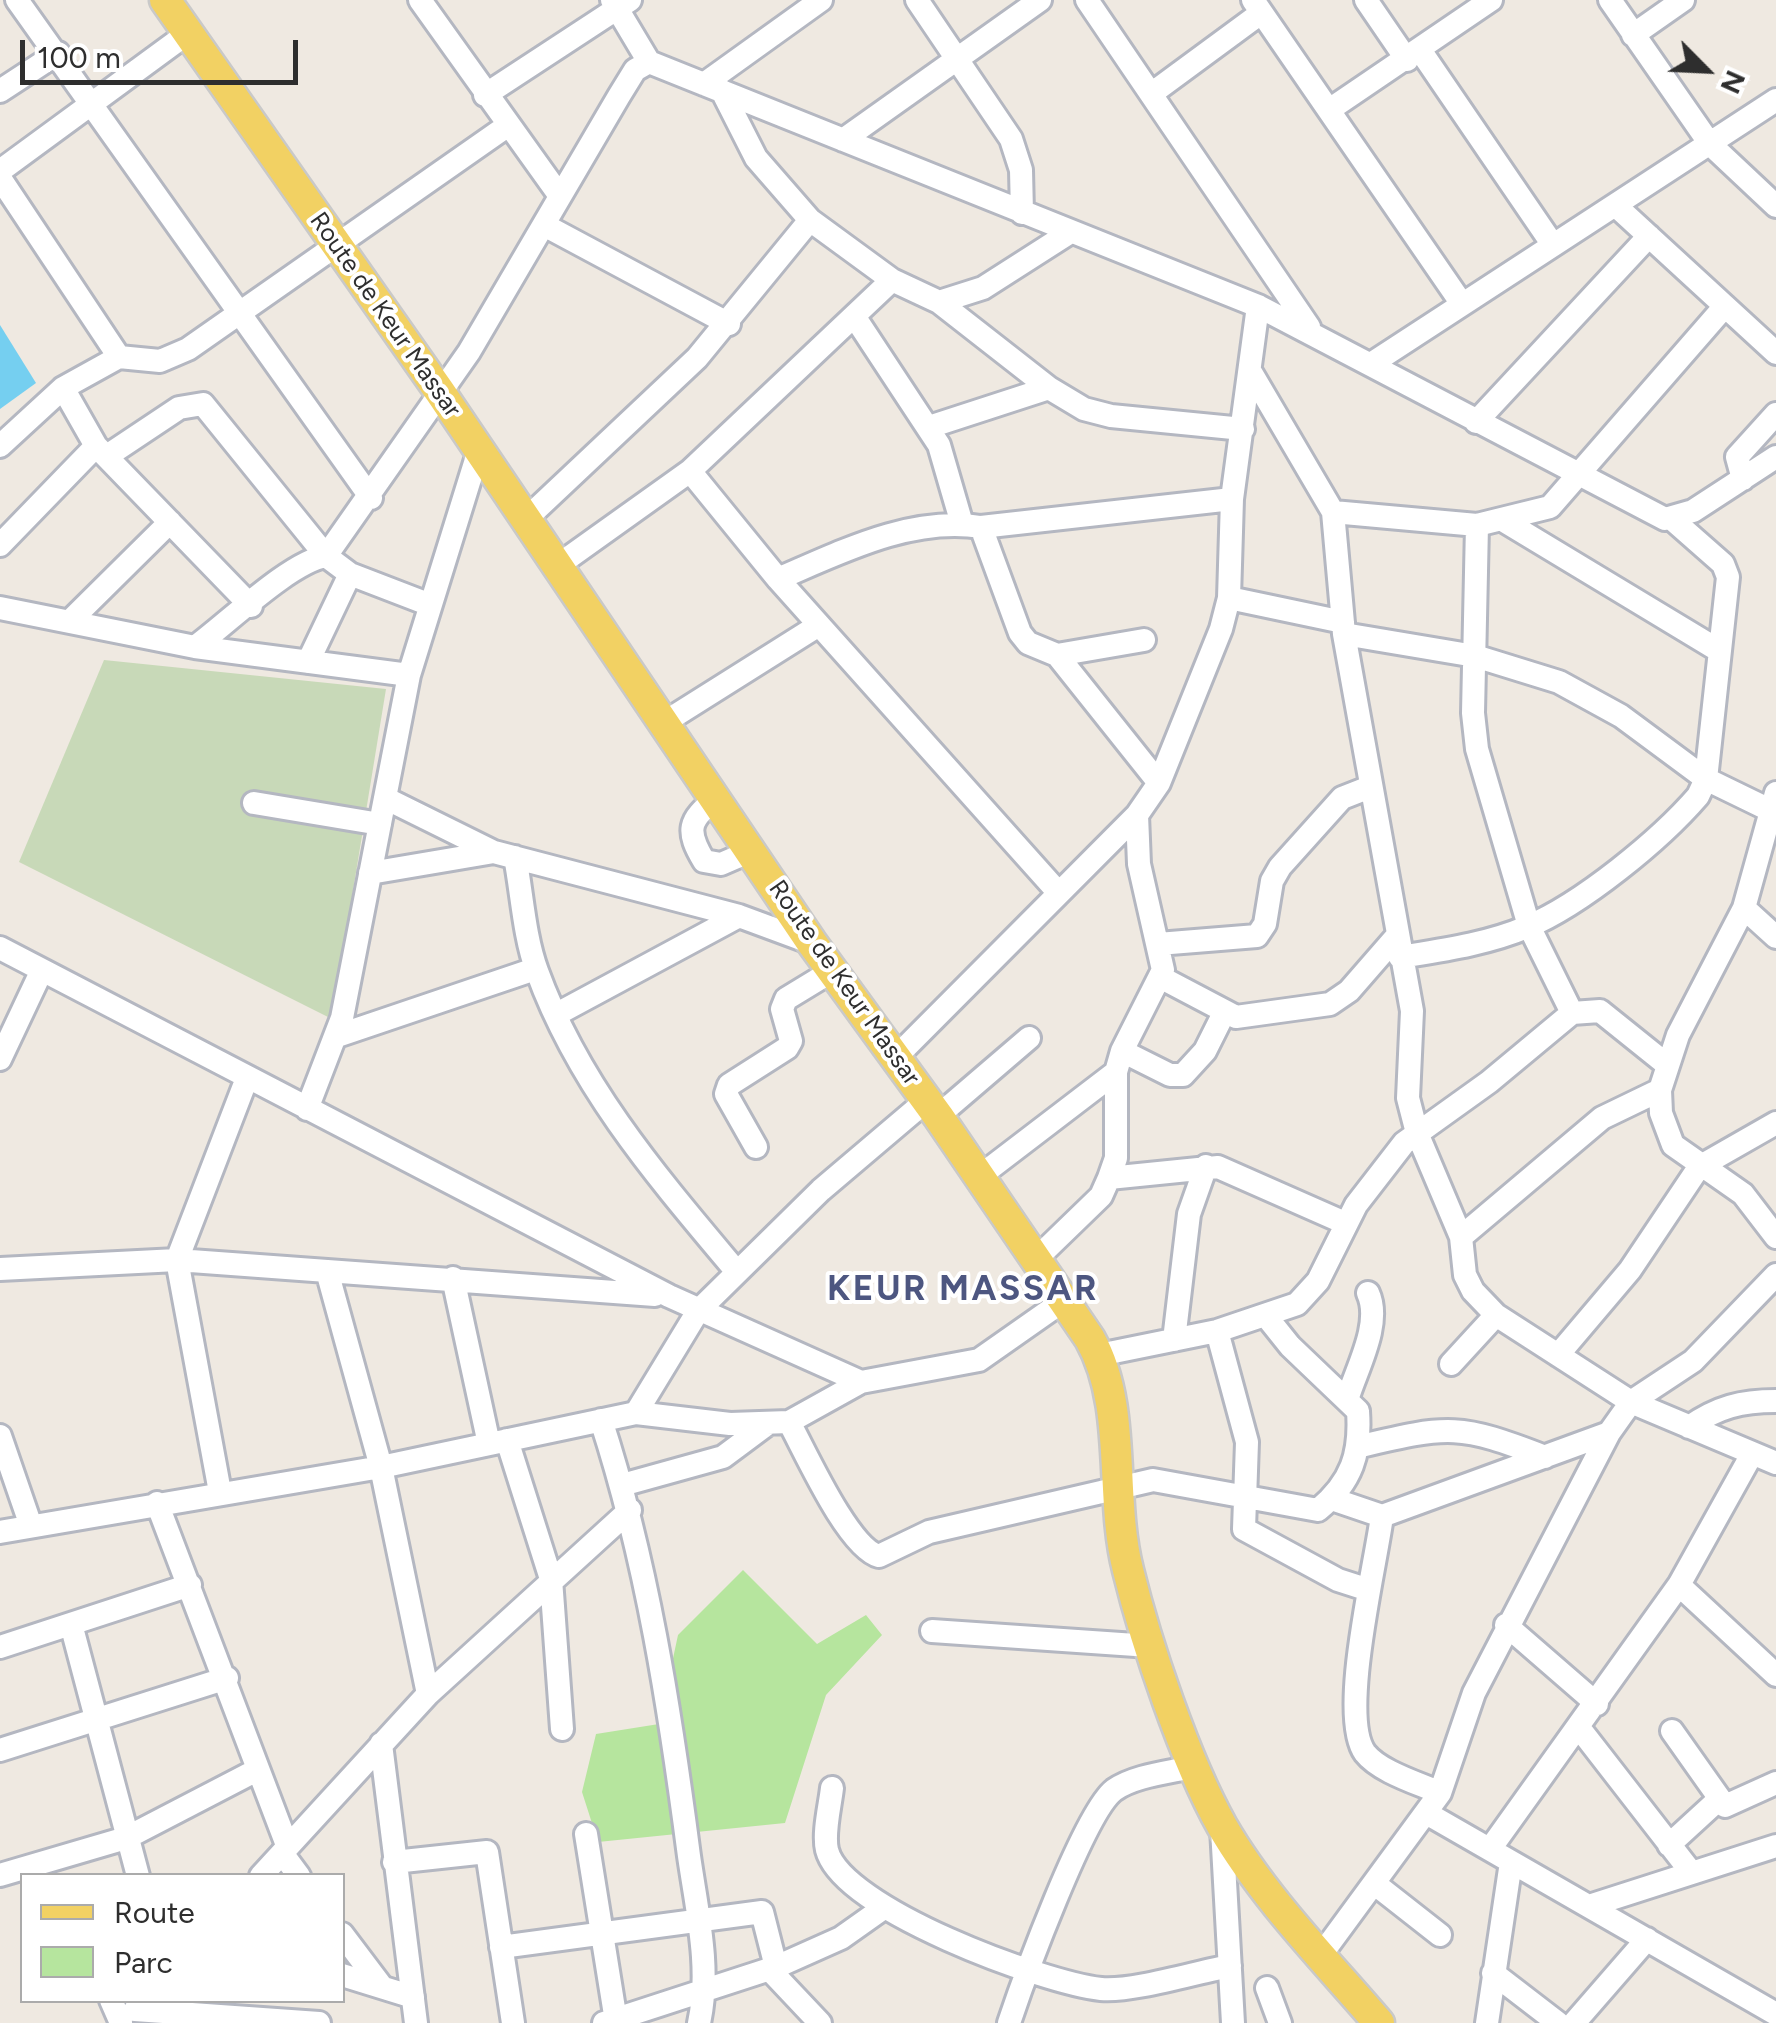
<!DOCTYPE html>
<html>
<head>
<meta charset="utf-8">
<style>
  body { margin:0 }
  #map { position:relative; width:1776px; height:2023px; overflow:hidden; background:#efe9e1; font-family:Figtree,sans-serif }
  canvas { display:block }
  .legend { position:absolute; left:20px; top:1873px; width:325px; height:130px; box-sizing:border-box; background:#fff; border:2px solid #ababab; margin:0; padding:12px 18px; list-style:none; font-size:30px; color:#2e2e2e }
  .legend li { display:flex; align-items:center; gap:20px; height:50px }
  .legend b { width:50px; border:2px solid #ababab }
  .north { position:absolute; left:1656px; top:20px; width:100px; height:100px; -webkit-text-stroke:8px #fff; paint-order:stroke; rotate:114deg; font-size:28px; font-weight:700; line-height:40px; text-align:center; color:#2e2e2e }
  .north::after { content:''; display:block; margin:auto; width:35px; height:45px; background:#2e2e2e; clip-path:polygon(50% 0,100% 100%,50% 72%,0 100%) }
  .scale { position:absolute; left:20px; top:40px; width:278px; height:45px; box-sizing:border-box; border:5px solid #2e2e2e; border-top:0; padding-left:12px; font-size:30px; line-height:35px; white-space:nowrap; color:#2e2e2e; -webkit-text-stroke:8px #fff; paint-order:stroke }
</style>
</head>
<body>
<div id="map">
<canvas width="1776" height="2023"></canvas>
<ul class="legend">
<li><b style="height:12px;background:#f2d163"></b>Route</li>
<li><b style="height:28px;background:#b6e59e"></b>Parc</li>
</ul>
<div class="north">N</div>
<div class="scale">100 m</div>
</div>
<script>
const c = document.querySelector('canvas').getContext('2d');
c.lineJoin = 'round';
function fill(path, color) {
  c.fillStyle = color;
  c.fill(path, 'evenodd');
}
function strokePath(path, color, width, dash) {
  c.strokeStyle = color;
  c.lineWidth = width;
  c.lineCap = dash ? 'butt' : 'round';
  c.setLineDash(dash || []);
  c.stroke(path);
}
function label(font, color, halo, rows, align = 'center') {
  c.font = font + ' Figtree,sans-serif';
  c.lineWidth = 8;
  c.setLineDash([]);
  c.textBaseline = 'middle';
  c.strokeStyle = halo;
  c.fillStyle = color;
  for (const [text, x, y, turn = 0] of rows) {
    c.save();
    c.translate(x, y);
    c.rotate((+turn || 0) * Math.PI / 180);
    c.textAlign = isNaN(turn) ? turn : align;
    if (halo) c.strokeText(text, 0, 0);
    c.fillText(text, 0, 0);
    c.restore();
  }
}
fill(new Path2D(`
  M743,1570L817,1644L866,1615L882,1635L826,1695L785,1823L598,1842L582,1792L596,1734L659,1724L678,1635Z`), '#b6e59e');
fill(new Path2D(`
  M104,660L386,689L332,1019L19,862Z`), '#c8d9b8');
fill(new Path2D(`
  M0,325L36,383L0,409Z`), '#75cff0');
const minor = new Path2D(`
  M17,0L371,498
  M420,0L560,196
  M612,0L649,62
  M917,0L1011,139L1021,170L1022,213
  M1087,0L1309,327
  M1253,0L1462,304
  M1366,0L1407,60
  M1610,0L1710,144L1776,206
  M1633,35L1683,0
  M1420,50L1553,245
  M704,84L821,0
  M0,91L58,53
  M722,91L756,158L810,220L892,280L939,302L1049,388L1084,409L1111,416L1243,429
  M1151,94L1261,13
  M485,95L630,0
  M1329,110L1491,0
  M843,140L1040,0
  M0,171L188,33
  M0,178L119,357
  M1615,205L1776,353
  M544,225L729,324
  M939,302L983,288L1069,233
  M856,319L939,445L962,524
  M1371,364L1776,100
  M1252,374L1333,512L1344,634L1412,1011L1408,1098L1417,1133L1461,1237L1465,1275L1473,1291L1496,1315L1631,1402L1776,1463
  M63,388L96,446L251,606
  M1476,422L1649,236
  M929,427L1049,388
  M0,446L63,388L119,357L160,361L188,349L507,126
  M107,456L179,408L203,404L326,556L350,574L308,662
  M690,471L778,579L1057,891
  M1743,479L1737,457L1776,414
  M1333,512L1477,525L1550,507L1725,306
  M525,520L697,358L810,220
  M1506,522L1718,650
  M1477,525L1473,713L1477,749L1529,926L1572,1013
  M981,527L1020,633L1028,643L1057,655
  M0,545L96,446
  M557,566L690,471L892,280
  M350,574L428,604
  M778,579C841,552 911,516 981,527L1232,499
  M1229,598L1343,622
  M0,608L195,647L409,675
  M70,621L170,522
  M1344,634L1475,656L1559,682L1621,716L1706,779L1776,813
  M1144,640L1057,655L1159,783
  M195,647C229,622 290,562 326,556L469,352L619,96L635,70L649,62L1258,306L1665,519L1693,511L1776,457
  M665,722L819,625
  M1776,793L1744,908L1678,1035L1660,1090L1661,1113L1673,1145L1743,1194L1776,1237
  M385,798L494,852L739,916L812,943
  M716,799C688,820 686,831 704,861L721,864L751,851
  M254,803L380,824
  M515,857C522,893 524,936 537,971C579,1087 659,1179 737,1272
  M370,873L494,852
  M1744,908L1776,937
  M1158,944L1257,936L1265,924L1272,881L1280,867L1342,798L1370,787
  M0,948L669,1296L861,1382L979,1360L1066,1299
  M1400,957C1443,950 1487,944 1527,927C1582,904 1660,840 1698,796L1706,779L1728,577L1723,564L1673,520
  M1160,977L1236,1017L1330,1004L1349,991L1396,937
  M557,1014L739,916
  M337,1036L535,969
  M1122,1051L1170,1075H1183L1205,1051L1224,1013
  M896,1057L1137,815L1159,783L1221,629L1229,598L1232,499L1258,306
  M0,1059L42,970
  M307,1109L342,1018L409,675L479,450
  M938,1116L1029,1038
  M756,1147L726,1094L729,1085L787,1048L791,1041L782,1009L786,999L832,971
  M980,1176L1116,1072
  M1109,1178L1218,1167L1345,1223
  M1461,1237L1602,1118L1660,1090
  M1037,1258L1101,1196L1109,1178L1116,1158V1072L1122,1051L1163,970L1139,864L1137,815
  M0,1269L177,1260L655,1295
  M327,1271L381,1467L428,1694
  M453,1278L489,1444
  M1217,1331L1247,1442L1244,1529L1338,1580L1369,1590
  M1174,1340L1189,1214L1206,1166
  M1099,1355L1217,1331L1297,1304L1318,1281L1356,1205L1404,1143L1489,1082L1572,1013L1600,1011L1666,1064
  M1558,1355L1630,1270L1699,1167L1776,1123
  M1451,1364L1496,1315
  M1348,1397C1357,1368 1382,1323 1368,1293
  M636,1413L698,1311L821,1190L927,1100
  M601,1420C647,1561 670,1710 689,1856C697,1912 711,1968 699,2023
  M789,1422C805,1451 848,1548 879,1556L929,1532L1153,1480L1318,1510C1352,1482 1361,1453 1358,1411L1290,1346L1266,1316
  M1689,1427C1718,1407 1741,1401 1776,1401
  M0,1436L31,1526
  M507,1440L551,1579L562,1729
  M1361,1446C1449,1425 1460,1424 1545,1457
  M622,1485L723,1457L766,1425
  M220,1492L177,1260L247,1078
  M1332,1499L1382,1516L1609,1433
  M157,1503L287,1845
  M1382,1516C1376,1564 1338,1716 1365,1753C1380,1772 1418,1783 1440,1793
  M0,1532L381,1467L636,1413L730,1424L789,1422L861,1382
  M1679,1585L1776,1675
  M71,1624L138,1876
  M1506,1625L1597,1704
  M932,1631L1150,1646
  M0,1647L190,1585
  M1580,1729L1691,1872
  M1672,1731L1725,1806L1776,1783
  M381,1744L416,2023
  M0,1750L227,1678
  M832,1788C830,1806 823,1833 827,1850C842,1909 1044,1983 1101,1989C1132,1992 1197,1972 1230,1966
  M1428,1814L1776,2014
  M1222,1829L1233,2023
  M586,1834L616,2021
  M1669,1845L1717,1801
  M1490,1849L1679,1585L1752,1454
  M282,1853L299,1876
  M394,1862L487,1852L513,2023
  M0,1875L126,1838L255,1771
  M261,1876L428,1694L630,1510
  M1375,1884L1440,1935
  M1589,1906L1776,1846
  M342,1934L382,1987
  M501,1947L762,1912L776,1967
  M1321,1955L1440,1793L1474,1693L1609,1433L1631,1402L1693,1361L1776,1275
  M769,1969L820,2023
  M1493,1973L1558,2023
  M342,1975L413,1997
  M1267,1988L1280,2023
  M111,2000L121,2023
  M135,2010L319,2023
  M604,2023L776,1967L841,1938L882,1909
  M1009,2023C1023,1981 1084,1813 1114,1790C1135,1775 1172,1772 1196,1766
  M1487,2023L1511,1862
  M1574,2023L1647,1939`);
const major = new Path2D(`
  M165,0L440,392L812,943L938,1116L1090,1339C1128,1407 1109,1495 1128,1570C1146,1644 1185,1760 1222,1826C1263,1897 1326,1961 1379,2023`);
strokePath(minor, '#b4b7c1', 28);
strokePath(major, '#c9c9c9', 35);
strokePath(minor, '#fff', 22);
strokePath(major, '#f2d163', 30);
label('25px', '#2e2e2e', '#fff', [
  ["Route de Keur Massar",385,315,55],
  ["Route de Keur Massar",844,983,55]
]);
c.letterSpacing = '2.5px';
label('bold 35px', '#4d5680', '#fff', [
  ["KEUR MASSAR",963,1290]
]);
c.letterSpacing = '0px';
</script>
</body>
</html>
